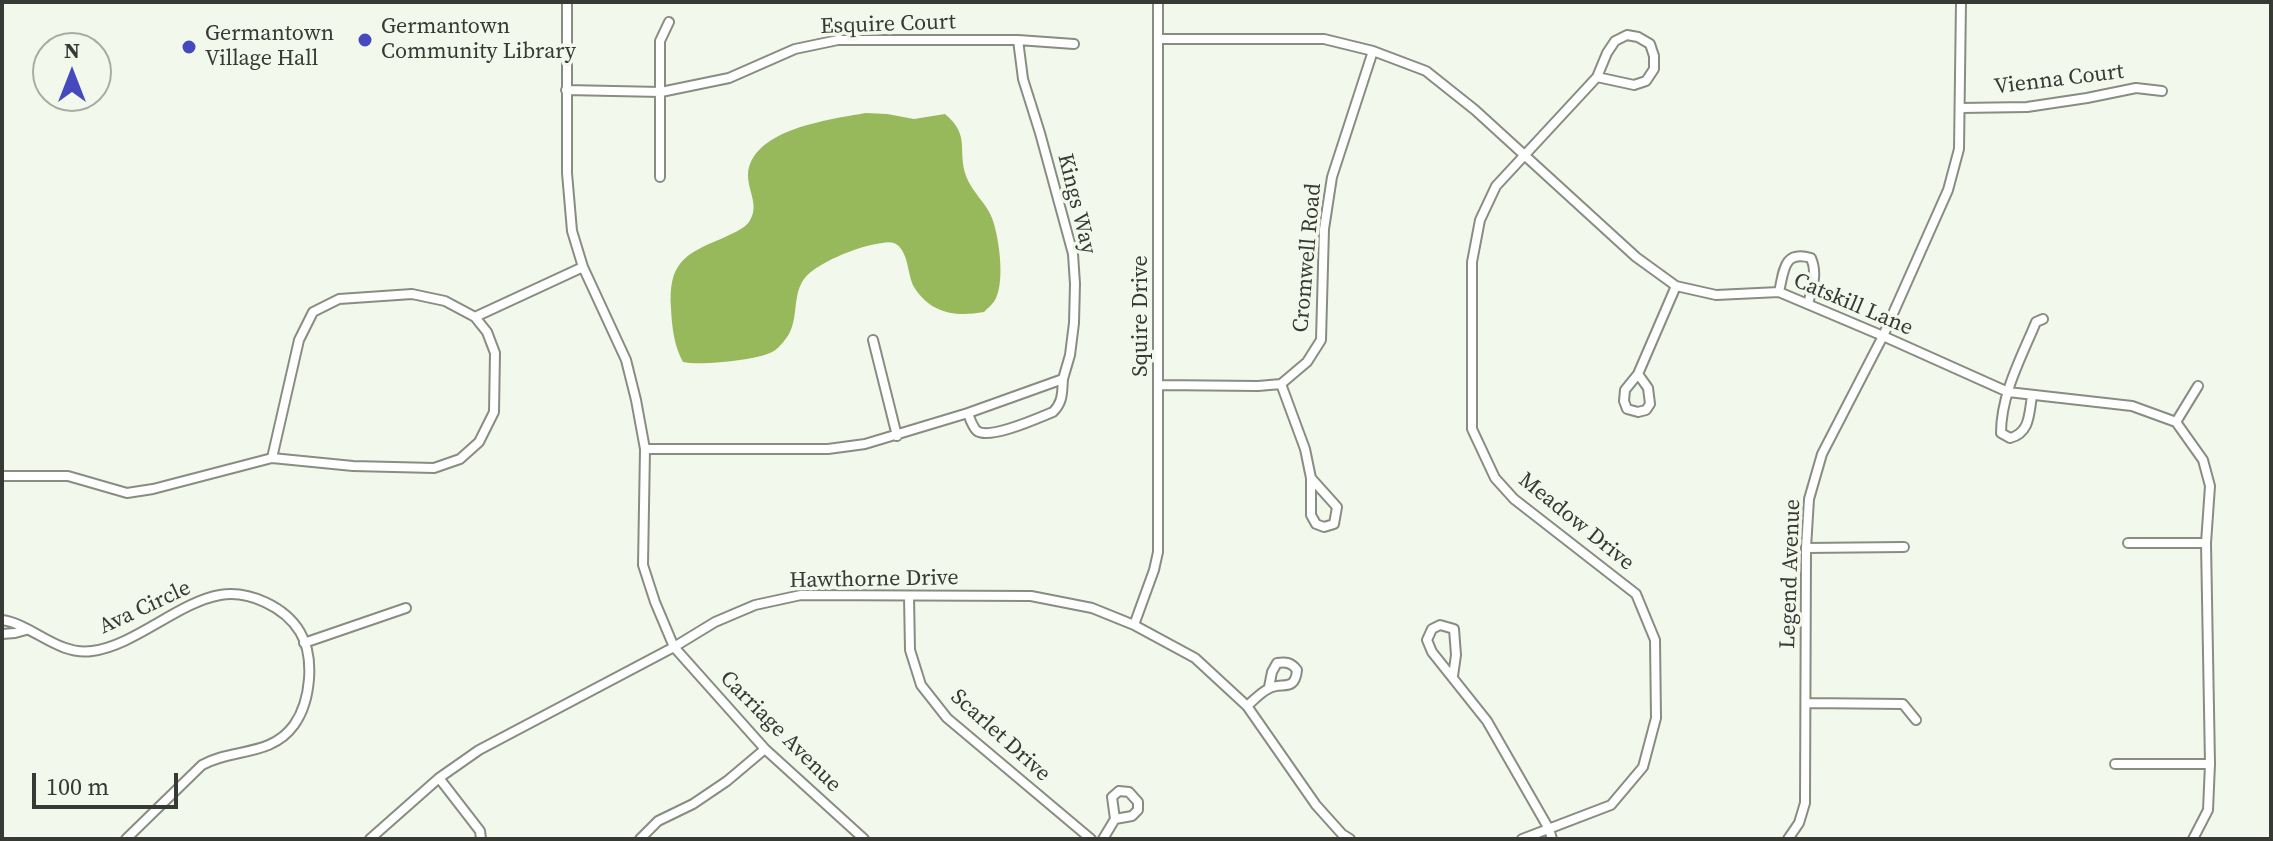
<!DOCTYPE html>
<html>
<head>
<meta charset="utf-8">
<style>
  body { margin:0 }
  #map { position:relative; width:2273px; height:841px; overflow:hidden; background:#f3f8ec; font-family:"Source Serif 4",serif }
  canvas { display:block }
  .frame { position:absolute; inset:0; border:4px solid #373934; pointer-events:none }
  .north { position:absolute; left:32px; top:32px; width:80px; height:80px; box-sizing:border-box; background:#f3f8ec; border:2px solid #a8aca2; border-radius:50%; rotate:0deg; font-size:22px; font-weight:700; line-height:32px; text-align:center; color:#373934 }
  .north::after { content:''; display:block; margin:auto; width:28px; height:36px; background:#4648bd; clip-path:polygon(50% 0,100% 100%,50% 72%,0 100%) }
  .scale { position:absolute; left:32px; top:773px; width:146px; height:36px; box-sizing:border-box; border:4px solid #373934; border-top:0; padding-left:10px; font-size:24px; line-height:28px; white-space:nowrap; color:#373934; -webkit-text-stroke:6px #f3f8ec; paint-order:stroke }
</style>
</head>
<body>
<div id="map">
<canvas width="2273" height="841"></canvas>
<div class="frame"></div>
<div class="north">N</div>
<div class="scale">100 m</div>
</div>
<script>
const c = document.querySelector('canvas').getContext('2d');
c.lineJoin = 'round';
function fill(path, color) {
  c.fillStyle = color;
  c.fill(path, 'evenodd');
}
function strokePath(path, color, width, dash) {
  c.strokeStyle = color;
  c.lineWidth = width;
  c.lineCap = dash ? 'butt' : 'round';
  c.setLineDash(dash || []);
  c.stroke(path);
}
function label(font, color, halo, rows, align = 'center') {
  c.font = font + ' "Source Serif 4",serif';
  c.lineWidth = 7;
  c.setLineDash([]);
  c.textBaseline = 'middle';
  c.strokeStyle = halo;
  c.fillStyle = color;
  for (const [text, x, y, turn = 0] of rows) {
    c.save();
    c.translate(x, y);
    c.rotate((+turn || 0) * Math.PI / 180);
    c.textAlign = isNaN(turn) ? turn : align;
    if (halo) c.strokeText(text, 0, 0);
    c.fillText(text, 0, 0);
    c.restore();
  }
}
fill(new Path2D(`
  M866,113L887,114L914,119L945,114C971,136 957,149 966,176C972,192 986,203 992,218C999,237 1005,279 996,298C994,303 988,308 984,312C956,317 931,314 914,287C907,274 909,250 894,243C888,241 882,243 876,244C857,247 816,263 804,279C793,294 798,315 790,332C787,338 780,347 774,351C760,360 700,366 683,362C674,346 672,327 671,309C668,263 684,254 723,238C731,234 744,229 749,222C760,206 748,192 748,175C750,129 832,119 866,113Z`), '#97b95c');
const street = new Path2D(`
  M567,2V173L572,231L583,267L626,360L636,400L645,449L643,565L655,602L674,647L765,749L864,839
  M1158,39H1324L1373,51L1426,71L1475,110L1636,257L1676,286L1716,295L1779,292L1883,336L2008,392L2132,406L2176,422L2203,460L2210,486L2206,543L2210,764L2208,810L2193,839
  M566,90L661,92L729,78L795,49L838,40H1018L1074,44
  M1961,108L2027,107L2087,98L2136,88L2162,91
  M660,177V41L669,22
  M1779,292C1784,271 1783,250 1811,258C1818,274 1812,288 1808,304
  M475,317L583,267
  M873,340L897,436
  M1638,374L1648,388L1650,404L1646,410L1638,412L1627,409L1624,401L1625,390L1638,374L1676,286
  M1281,384L1305,449L1311,478V515L1316,524L1324,527L1334,524L1337,507L1311,478
  M1159,385L1258,386L1281,384L1307,362L1321,340L1324,229L1332,177L1373,51
  M2032,396C2029,414 2030,433 2010,438L2001,433C2001,394 2022,356 2036,322L2043,319
  M968,413C970,419 972,426 977,431C990,440 1038,418 1053,412C1063,402 1062,393 1063,379
  M2176,422L2198,386
  M645,449H828L865,444L968,413L1063,379L1070,355L1074,323L1075,284L1073,254L1040,133L1023,79L1018,40
  M2,476H68L127,493L153,489L272,458L299,340L313,312L339,299L412,294L445,301L475,317L487,332L495,353L494,412L479,442L460,459L434,468L353,466L272,458
  M2128,543H2206
  M1806,548L1904,547
  M909,596L910,650L921,685L947,718L1091,839
  M2,620C32,624 58,656 92,651C134,646 179,602 220,595C249,590 285,607 300,632C315,657 311,701 294,725C271,757 232,748 202,765L126,839
  M1134,625L1154,570L1158,552V2
  M2,634L15,633L26,630
  M304,643L406,608
  M1453,676L1456,655L1454,629L1440,625L1432,629L1427,640L1432,652L1487,721L1549,829L1552,839
  M1807,703L1903,704L1916,720
  M1247,706C1253,701 1260,693 1268,689C1281,681 1295,693 1297,670C1291,662 1286,662 1277,663L1272,672L1269,687
  M2115,764H2210
  M439,778L480,831L481,839
  M370,839L439,778L479,750L674,647L715,622L755,605L801,595L1031,596L1092,608L1134,625L1195,658L1247,706L1316,805L1342,834L1350,839
  M640,839L658,821L693,804L727,781L765,749
  M1103,839L1115,819L1112,797L1119,791L1129,792L1138,802V810L1132,816L1115,819
  M1522,839L1611,805L1643,767L1656,718L1655,640L1636,594L1514,499L1495,478L1472,429V262L1480,220L1496,186L1597,77L1607,53L1615,41L1627,35L1638,37L1650,44L1654,56V69L1646,81L1634,85L1597,77
  M1788,839L1799,823L1805,803L1806,548L1809,499L1822,454L1883,336L1948,190L1959,149L1961,2`);
strokePath(street, '#888d81', 12);
strokePath(street, '#fff', 8);
for (const [x, y, r, color] of [
  [365,40,8,"#4648bd"],
  [189,47,8,"#4648bd"]
]) {
  const dot = new Path2D();
  dot.arc(x, y, r, 0, 2 * Math.PI);
  c.fillStyle = color;
  c.fill(dot);
  strokePath(dot, '#f3f8ec', 3);
}
label('22px', '#373934', '#f3f8ec', [
  ["Esquire Court",888,25,-2],
  ["Vienna Court",2059,80,-7],
  ["Kings Way",1076,204,76],
  ["Cromwell Road",1308,258,-85],
  ["Catskill Lane",1853,305,23],
  ["Squire Drive",1141,316,-90],
  ["Meadow Drive",1576,522,39],
  ["Legend Avenue",1791,574,-88],
  ["Hawthorne Drive",874,580,-1],
  ["Ava Circle",145,608,-25],
  ["Carriage Avenue",780,732,45],
  ["Scarlet Drive",1000,736,42]
]);
label('22px', '#373934', '#f3f8ec', [
  ["Germantown",381,27],
  ["Community Library",381,52],
  ["Germantown",205,34],
  ["Village Hall",205,59]
], 'left');
</script>
</body>
</html>
